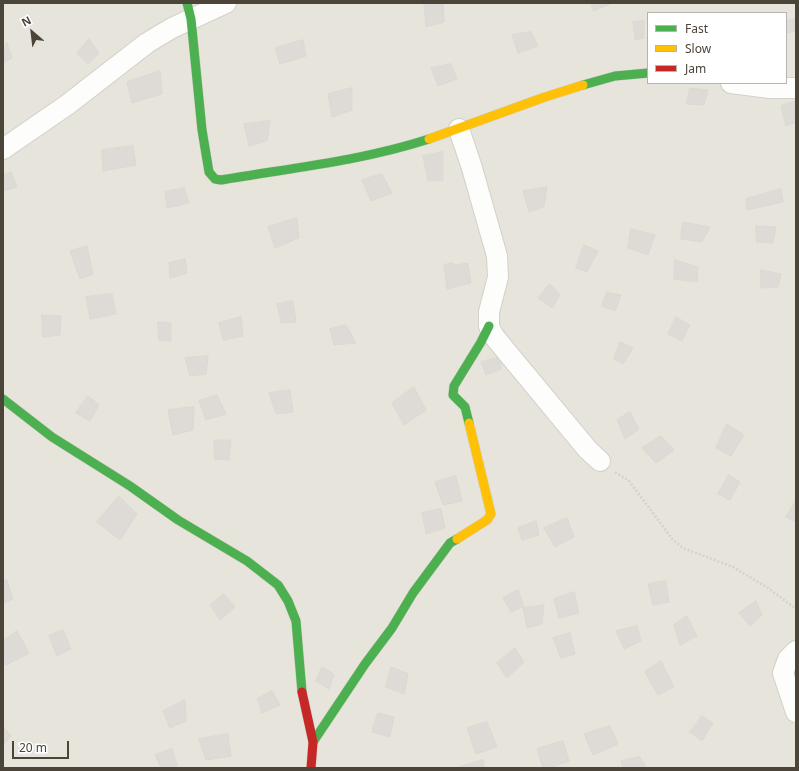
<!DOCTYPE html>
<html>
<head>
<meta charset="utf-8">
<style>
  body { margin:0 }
  #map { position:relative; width:799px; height:771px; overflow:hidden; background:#f4f2ee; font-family:"Noto Sans",sans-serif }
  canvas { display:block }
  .frame { position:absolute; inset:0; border:4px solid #4b4439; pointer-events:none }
  .legend { position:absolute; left:647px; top:12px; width:140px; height:72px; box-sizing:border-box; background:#fff; border:1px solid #b7b4b0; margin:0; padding:5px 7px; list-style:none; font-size:12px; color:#4b4439 }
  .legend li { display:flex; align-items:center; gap:8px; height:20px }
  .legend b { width:20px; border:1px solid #b7b4b0 }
  .north { position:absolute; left:12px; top:12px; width:40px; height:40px; -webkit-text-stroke:3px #fff; paint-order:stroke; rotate:332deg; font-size:11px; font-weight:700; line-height:16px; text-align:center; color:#4b4439 }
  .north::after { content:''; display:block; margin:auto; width:14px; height:18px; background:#4b4439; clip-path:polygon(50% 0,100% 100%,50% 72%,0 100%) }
  .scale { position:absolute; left:12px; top:741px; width:57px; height:18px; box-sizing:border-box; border:2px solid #4b4439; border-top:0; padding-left:5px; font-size:12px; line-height:14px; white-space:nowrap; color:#4b4439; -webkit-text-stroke:3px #fff; paint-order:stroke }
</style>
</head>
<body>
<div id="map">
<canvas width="799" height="771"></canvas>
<div class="frame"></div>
<ul class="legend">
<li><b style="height:5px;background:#4caf50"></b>Fast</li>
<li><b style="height:5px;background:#ffc107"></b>Slow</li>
<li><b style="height:5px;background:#c62828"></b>Jam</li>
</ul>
<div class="north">N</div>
<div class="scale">20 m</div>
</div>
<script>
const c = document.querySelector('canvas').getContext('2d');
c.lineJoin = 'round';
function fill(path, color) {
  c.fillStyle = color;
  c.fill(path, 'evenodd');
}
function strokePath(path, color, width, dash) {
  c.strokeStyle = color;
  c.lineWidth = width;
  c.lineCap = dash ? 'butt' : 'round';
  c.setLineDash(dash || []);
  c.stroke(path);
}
fill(new Path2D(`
  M3,3H796V768H3ZM648,13H786V83H648Z`), '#e7e4dc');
const building = new Path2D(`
  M430,3H443L444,22L426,27L424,4Z
  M591,3H610V4L594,11Z
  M796,19V31L786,33V21Z
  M644,21V38L635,40L633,22Z
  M531,32L538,46L518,53L512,35Z
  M89,39L99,53L88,64L77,53Z
  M303,40L306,56L280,64L275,48Z
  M7,43L12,58L3,63V47Z
  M451,64L457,79L438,86L431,68Z
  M160,71L162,94L132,103L127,82Z
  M352,88V110L332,117L328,94Z
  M690,88L708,90L704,105L687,104Z
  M796,101V122L786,126L781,106Z
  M270,121L267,141L249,146L244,124Z
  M133,146L136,165L103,171L102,150Z
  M443,152V180L428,181L423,156Z
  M11,172L17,187L3,191V175Z
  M382,174L392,193L371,201L362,180Z
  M547,187L544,207L529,212L523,191Z
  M184,188L189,203L167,208L165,192Z
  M781,189L783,202L747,210L746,199Z
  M297,218L299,238L275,248L268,227Z
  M683,222L710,227L702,242L681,239Z
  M756,226L776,227L773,243L757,242Z
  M631,229L655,235L648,255L628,248Z
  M584,245L598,251L587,272L576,268Z
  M87,246L93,274L80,279L70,251Z
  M185,259L187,273L170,278L169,263Z
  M675,260L698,267L697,282L674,279Z
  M453,263L455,265L468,263L471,283L447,289L444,265Z
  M761,270L781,274L778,287L761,288Z
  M550,284L560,295L552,308L538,298Z
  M607,292L621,295L615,311L602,306Z
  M112,294L116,314L90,319L86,297Z
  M293,301L296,322L281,323L277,304Z
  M42,315L61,316L60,335L43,337Z
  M241,317L243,336L223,340L219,323Z
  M676,317L690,325L682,341L668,334Z
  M158,322L171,323V341L159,340Z
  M346,325L356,343L334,345L330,329Z
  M620,342L633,348L623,364L614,359Z
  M208,356L206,374L190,376L185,358Z
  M501,357V369L486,375L481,362Z
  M414,387L426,410L404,425L392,403Z
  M290,390L293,412L276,414L269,393Z
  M217,395L226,414L206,420L199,401Z
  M88,396L99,405L90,421L76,413Z
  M194,407L193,430L173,435L168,410Z
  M630,412L639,429L625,439L617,420Z
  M727,424L744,435L731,456L716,448Z
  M661,436L674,450L656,463L642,448Z
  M214,440H231L229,460L215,459Z
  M729,475L740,482L730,500L718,494Z
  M456,476L462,501L443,505L435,482Z
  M119,496L137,514L120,540L97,522Z
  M796,501V522L786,517Z
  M441,509L445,528L426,534L422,513Z
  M567,518L574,537L555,547L544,528Z
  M536,521L539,535L522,540L518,528Z
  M7,580L13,599L3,604V581Z
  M666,581L669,602L653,605L648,584Z
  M518,590L524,606L511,612L503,598Z
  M574,592L579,613L559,618L554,599Z
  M224,594L235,607L220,620L210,605Z
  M756,601L762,615L750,626L739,613Z
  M544,605L542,624L527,628L523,608Z
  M687,616L697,636L680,645L674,625Z
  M637,626L641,641L624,649L616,631Z
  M63,630L71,649L57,656L49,636Z
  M17,631L29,653L6,665L3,659V641Z
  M570,633L575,654L561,658L553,638Z
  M515,648L524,662L507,678L497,663Z
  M661,661L674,687L658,695L645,672Z
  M322,667L334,674L329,689L316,681Z
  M391,667L408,674L404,694L386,687Z
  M272,691L280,705L262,713L257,699Z
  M185,700L186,721L170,728L163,711Z
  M378,713L394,717L390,737L372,732Z
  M702,716L713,723L702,741L690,732Z
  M487,722L497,747L476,754L467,728Z
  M3,726L11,736L3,745Z
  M610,726L618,744L593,755L584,734Z
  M228,734L231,756L206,760L199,739Z
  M563,741L569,761L550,768H543L537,749Z
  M172,749L177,766L173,768H161L155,755Z
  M640,757L646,768H623L621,761Z
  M483,760L485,768H460L459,767Z`);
fill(building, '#dedbd6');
strokePath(building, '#dcd9d4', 1);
const street = new Path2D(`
  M731,83L770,88H796
  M459,129L472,168L497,256L498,277L489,312V326L493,335L506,351L588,450L600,461
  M3,149L67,105L147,43L172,28L226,3
  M796,651L788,659L783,673L796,712`);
const fast = new Path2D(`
  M187,3L191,19L202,130L209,172L215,179L221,180C291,168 361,161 429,139
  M583,85L615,76L648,73
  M3,399L52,437L130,486L178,520L247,561L278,585L288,601L296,621L302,692
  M469,423L465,407L453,395L454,386L481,342L489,326
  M313,742L365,664L392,628L413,593L450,543L457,539`);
const slow = new Path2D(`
  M429,139L545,97L583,85
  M457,539L487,520L491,514L469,423`);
const jam = new Path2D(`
  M302,692L313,742L311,768`);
strokePath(street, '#d2d0cb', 22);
strokePath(fast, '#d3cfc5', 10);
strokePath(slow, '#d3cfc5', 10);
strokePath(jam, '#d3cfc5', 10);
strokePath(new Path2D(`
  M615,472L629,481L673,540L683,548L733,567L768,588L796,609`), '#d3d2cc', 2.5, [2, 2]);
strokePath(street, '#fdfdfc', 20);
strokePath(fast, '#4caf50', 9);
strokePath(slow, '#ffc107', 9);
strokePath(jam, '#c62828', 9);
</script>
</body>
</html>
